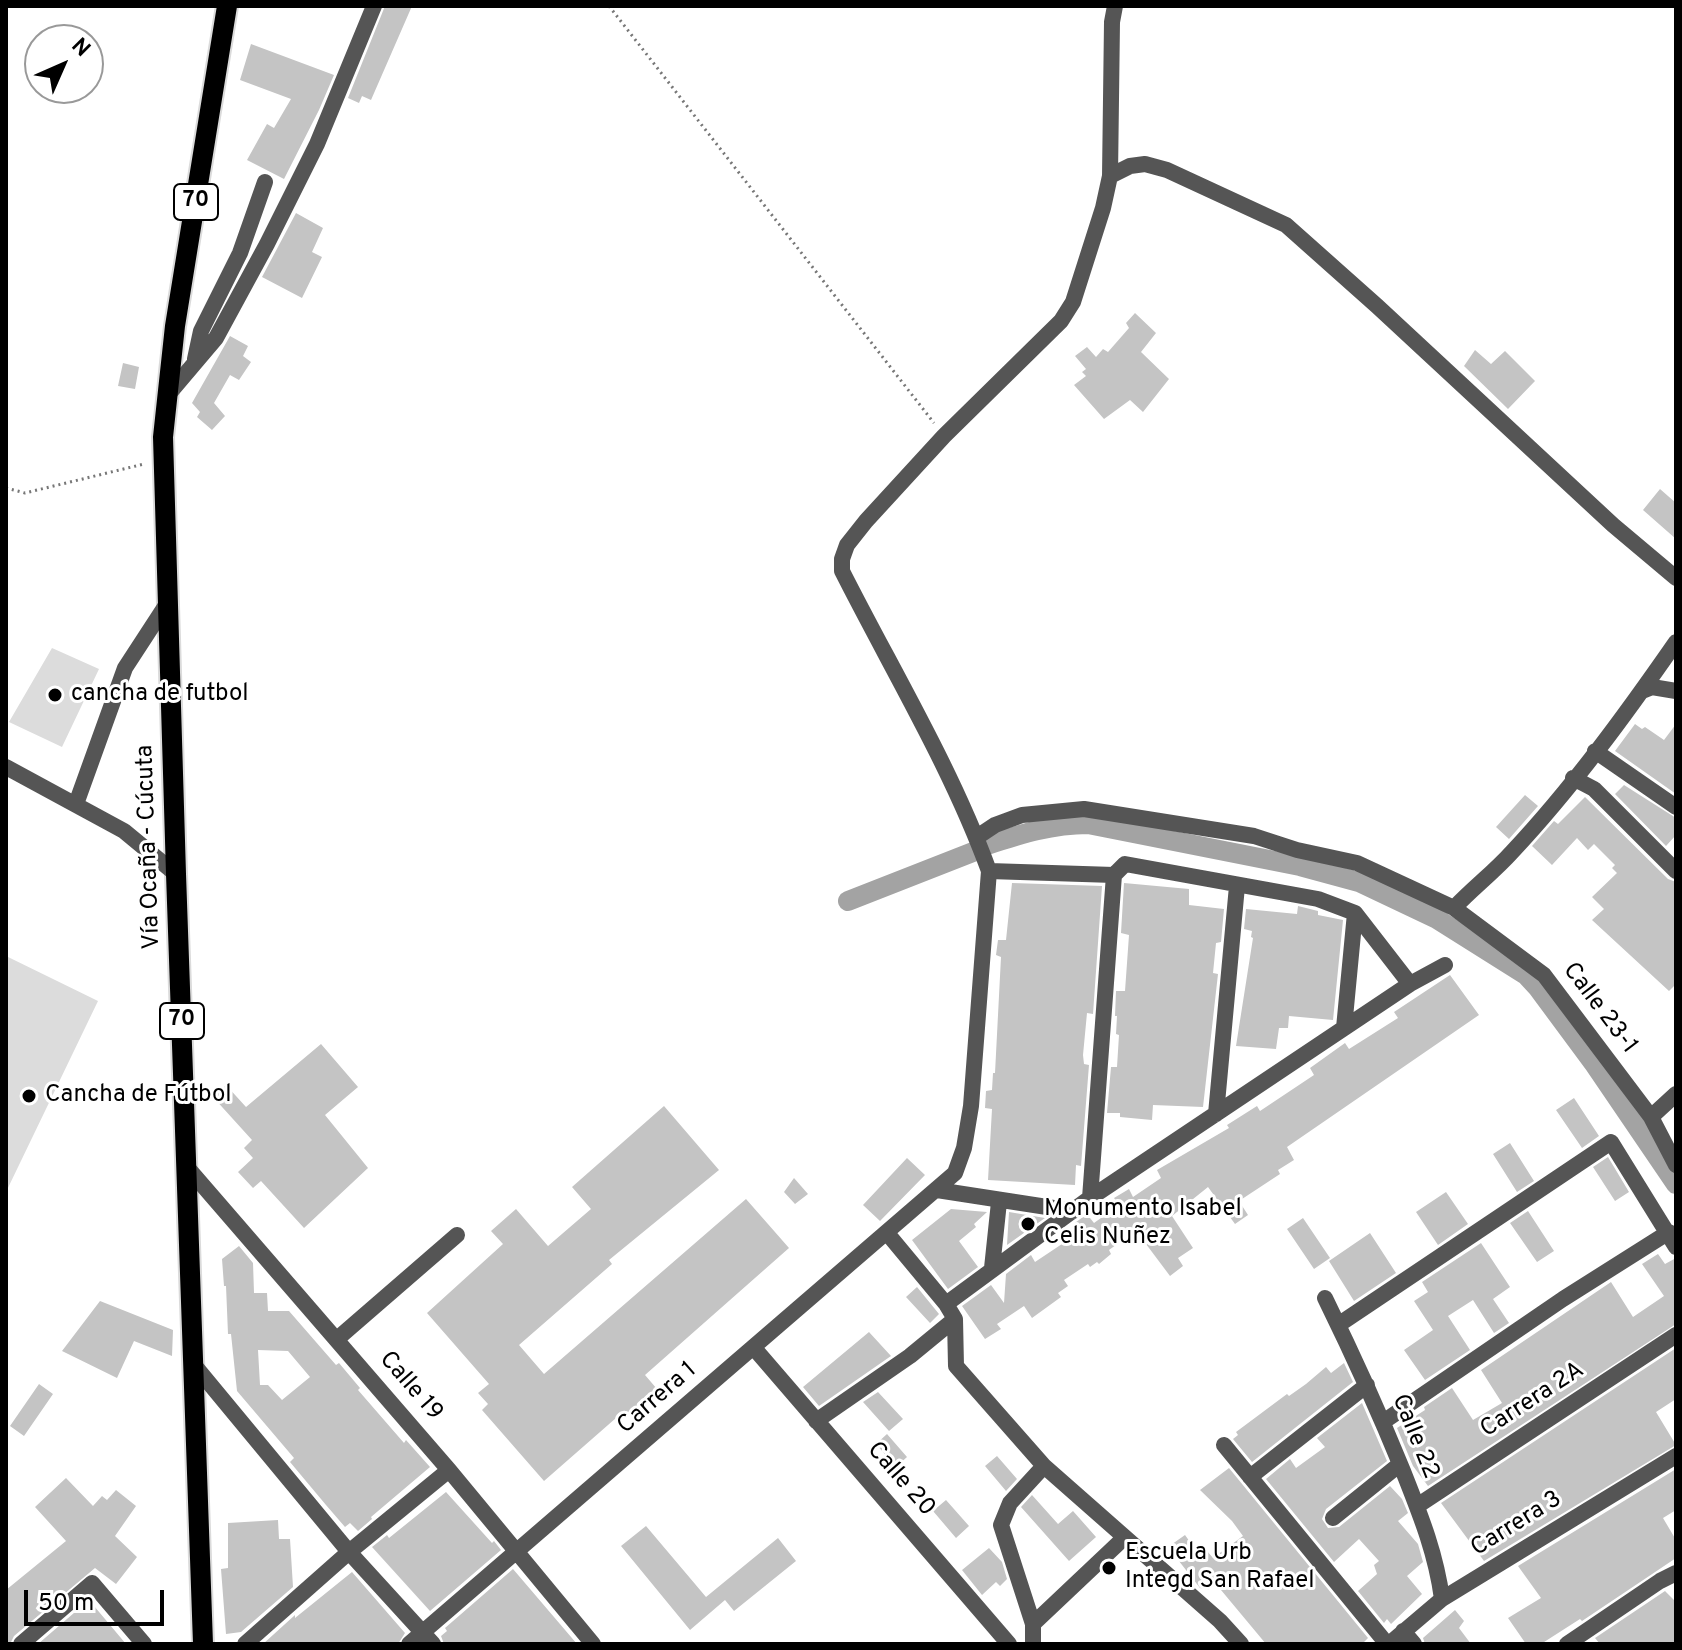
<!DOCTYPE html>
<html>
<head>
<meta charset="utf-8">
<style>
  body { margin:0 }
  #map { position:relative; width:1682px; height:1650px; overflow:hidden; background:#fff; font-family:Overpass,sans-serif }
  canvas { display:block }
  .frame { position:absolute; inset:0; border:8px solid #000; pointer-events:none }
  .north { position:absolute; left:24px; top:24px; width:80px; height:80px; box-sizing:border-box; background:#fff; border:2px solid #999; border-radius:50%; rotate:45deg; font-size:22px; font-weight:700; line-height:32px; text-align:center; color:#000 }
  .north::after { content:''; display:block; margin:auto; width:28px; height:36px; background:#000; clip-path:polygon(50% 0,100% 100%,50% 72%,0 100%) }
  .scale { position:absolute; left:24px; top:1590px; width:140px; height:36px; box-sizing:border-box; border:4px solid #000; border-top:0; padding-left:10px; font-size:24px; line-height:28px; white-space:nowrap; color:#000; -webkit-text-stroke:6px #fff; paint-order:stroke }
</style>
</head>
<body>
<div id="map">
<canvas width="1682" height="1650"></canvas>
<div class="frame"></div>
<div class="north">N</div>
<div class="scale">50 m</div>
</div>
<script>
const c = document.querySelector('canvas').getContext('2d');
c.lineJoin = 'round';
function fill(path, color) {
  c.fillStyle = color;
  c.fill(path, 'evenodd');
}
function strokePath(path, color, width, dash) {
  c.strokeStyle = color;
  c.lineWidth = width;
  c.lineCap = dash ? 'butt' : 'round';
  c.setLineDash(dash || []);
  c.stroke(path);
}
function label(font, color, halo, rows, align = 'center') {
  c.font = font + ' Overpass,sans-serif';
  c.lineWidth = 6;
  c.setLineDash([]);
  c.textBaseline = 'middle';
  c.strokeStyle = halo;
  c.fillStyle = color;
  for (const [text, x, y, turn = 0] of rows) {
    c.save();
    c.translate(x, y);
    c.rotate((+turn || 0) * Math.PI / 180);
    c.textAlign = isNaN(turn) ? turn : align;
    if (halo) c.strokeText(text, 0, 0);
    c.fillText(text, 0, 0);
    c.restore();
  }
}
fill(new Path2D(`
  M52,648L99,669L62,747L9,722Z
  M6,956L98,1001L6,1192Z`), '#dcdcdc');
strokePath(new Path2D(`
  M987,845C1021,834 1052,824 1088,824L1300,866L1359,882L1437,919L1526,975L1538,988L1595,1065L1676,1184
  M848,901L973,852`), '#a3a3a3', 20);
fill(new Path2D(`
  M385,6H412L371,100L362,96L359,103L348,98Z
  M251,44L334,75L319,110L284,179L247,160L267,124L274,128L291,99L240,80Z
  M296,213L323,228L312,252L322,257L302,298L262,277Z
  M1135,313L1156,333L1141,352L1169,379L1143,412L1130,400L1104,419L1074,385L1086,376L1082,372L1086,369L1075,356L1087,347L1096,357L1103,349L1108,352L1129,328L1126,323Z
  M230,336L248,346L243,356L251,362L239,380L230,375L214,403L225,416L212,430L197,417L200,412L192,403Z
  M1475,350L1491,364L1505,351L1535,381L1508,409L1464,366Z
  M123,363L139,367L135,389L118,386Z
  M1660,489L1676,503V539L1643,510Z
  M1635,724L1642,729L1645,727L1664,740L1676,724V794L1615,751Z
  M1624,785L1676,818V835L1666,846L1615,794Z
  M1525,795L1538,806L1509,839L1496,827Z
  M1585,797L1668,879L1676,882V984L1669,991L1592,920L1604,909L1592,897L1617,873L1612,868L1615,865L1594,844L1588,850L1577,838L1552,865L1532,846L1554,821L1558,824Z
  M1012,883L1102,886L1093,1014L1087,1013L1083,1055L1084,1064L1089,1065L1081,1166L1076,1165L1075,1185L988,1180L992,1109L985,1108L986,1091L992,1090L993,1073H995L1001,957L996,955L998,940H1006Z
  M1124,883L1189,889V905L1224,909L1221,942L1216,943L1213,973L1218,974L1203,1107L1153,1105L1152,1120L1120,1117V1113H1107L1111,1067H1117L1119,1035L1116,1034L1117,1016H1115L1116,991H1125L1129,935L1121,933Z
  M1298,906L1318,911V915L1343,920L1333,1020L1289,1016L1288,1028H1279L1276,1049L1236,1046L1253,938L1251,937L1252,931L1244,929L1246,909L1297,914Z
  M1450,975L1479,1015L1287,1147L1294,1160L1278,1170L1280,1174L1239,1201L1248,1215L1235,1224L1208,1187L1172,1216L1193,1248L1178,1258L1183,1266L1170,1276L1143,1240L1138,1243L1131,1234L1109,1250L1111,1254L1099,1264L1097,1262L1090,1267L1088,1264L1064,1280L1068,1286L1058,1293L1061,1297L1032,1318L1024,1306L997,1324L1001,1329L985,1339L962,1306L991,1285L1004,1303L1006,1274L1031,1255L1035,1262L1077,1234L1072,1225L1083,1217L1090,1218L1094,1223L1119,1205L1114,1198L1129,1189L1133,1197L1161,1178L1157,1170L1229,1128L1227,1125L1257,1106L1260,1111L1314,1075L1310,1068L1345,1043L1349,1049L1398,1018L1394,1012Z
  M321,1044L358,1087L325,1115L368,1168L304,1228L261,1181L253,1188L238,1172L253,1158L244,1148L252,1140L213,1097L226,1085L246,1107Z
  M1574,1098L1599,1136L1582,1148L1556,1110Z
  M664,1106L719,1170L609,1260L612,1264L519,1345L544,1374L746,1199L789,1248L645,1375L657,1389L620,1422L616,1418L544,1481L482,1410L488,1404L478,1393L489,1384L427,1313L503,1244L491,1231L516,1209L548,1246L591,1209L572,1187Z
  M1510,1143L1534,1181L1517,1192L1493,1154Z
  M1608,1157L1629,1192L1615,1201L1593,1167Z
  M907,1158L925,1175L880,1221L863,1205Z
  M794,1178L808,1194L795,1204L784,1192Z
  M1446,1192L1468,1224L1438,1245L1416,1212Z
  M951,1209L987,1212L974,1224L976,1227L959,1241L978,1267L948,1289L912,1240Z
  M1528,1211L1554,1251L1537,1262L1510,1223Z
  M1009,1212L1045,1218L1007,1245Z
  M1303,1218L1330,1258L1314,1269L1287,1229Z
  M1370,1233L1396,1273L1354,1301L1329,1261Z
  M1481,1243L1510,1287L1493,1299L1509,1323L1494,1333L1473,1300L1448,1316L1470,1350L1425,1380L1404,1350L1433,1330L1414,1301L1428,1292L1422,1282Z
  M239,1246L253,1263L254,1293H267L268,1311H289L336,1365L339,1363L360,1388L358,1390L404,1443L406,1440L430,1467L371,1517L372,1519L358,1531L350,1523L345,1527L326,1505L290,1462L294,1458L237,1391L231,1334H228L226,1286H224L222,1259ZM258,1350L288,1351L310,1377L282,1400L268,1385H260Z
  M1658,1254L1665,1264L1676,1258V1324L1428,1486L1413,1466L1397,1428L1425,1410L1424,1407L1452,1388L1473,1420L1502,1403L1481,1370L1611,1282L1633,1317L1664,1296L1642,1264Z
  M917,1287L939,1314L930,1323L906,1297Z
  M100,1301L173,1330L172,1356L134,1341L117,1378L62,1351Z
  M869,1332L891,1356L819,1406L803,1387Z
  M1676,1348V1399L1656,1412L1676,1445L1484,1561L1441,1503Z
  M1344,1363L1353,1382L1252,1462L1233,1439L1238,1435L1236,1432L1287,1394L1289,1396L1306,1384L1326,1367L1331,1373Z
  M39,1384L53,1394L24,1436L10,1426Z
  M878,1392L903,1419L889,1431L863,1402Z
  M1362,1403L1387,1461L1326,1509L1322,1519L1328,1528L1339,1527L1390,1486L1402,1499L1408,1513L1398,1521L1418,1544L1423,1562L1407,1576L1422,1594L1391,1624L1387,1619L1384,1623L1358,1591L1377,1574L1374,1565L1379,1561L1359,1539L1334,1562L1266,1479L1290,1459L1296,1468L1325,1447L1317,1438Z
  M887,1434L907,1457L896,1467L876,1444Z
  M997,1456L1017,1479L1006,1491L985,1466Z
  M1229,1468L1368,1638L1362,1644H1266L1216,1584L1208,1590L1200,1588L1168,1547L1185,1535L1200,1556L1207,1551L1213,1558L1243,1536L1232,1521L1200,1490Z
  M1676,1469V1510L1663,1518L1676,1540V1558L1582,1621L1580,1619L1541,1644H1526L1508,1618L1541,1598L1518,1566Z
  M66,1478L93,1506L102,1496L107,1500L116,1490L136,1506L115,1536L137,1557L116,1584L95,1568L14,1636L10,1644H6V1590L66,1541L35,1507Z
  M446,1492L492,1543L494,1541L501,1550L430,1611L372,1547L387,1535L389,1538Z
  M1032,1495L1058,1524L1073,1511L1096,1537L1069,1561L1021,1507Z
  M946,1500L969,1526L956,1538L933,1511Z
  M278,1520L279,1539H290L293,1587L241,1632L226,1634L221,1569L228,1568V1523Z
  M646,1526L706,1597L778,1538L796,1561L734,1611L725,1600L690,1630L621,1546Z
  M989,1548L1002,1562L1007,1579L1000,1586L996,1582L982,1595L962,1570Z
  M513,1569L577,1644H444L441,1636L447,1631L445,1628Z
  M352,1572L405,1633L398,1644H263L295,1615V1618Z
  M1665,1591L1676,1602V1644H1600L1595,1638Z
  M89,1600L126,1644H38Z
  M1455,1610L1464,1621L1459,1628L1471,1644H1425L1423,1638Z`), '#c4c4c4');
const primary = new Path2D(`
  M203,1644L176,874L163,437L175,326L227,6`);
strokePath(primary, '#dbdbdb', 24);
strokePath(new Path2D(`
  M609,6L934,423
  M6,488L25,493L144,464`), '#777', 3, [2, 4]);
strokePath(new Path2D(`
  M1110,176L1130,166L1145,164L1167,170L1286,225L1377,306L1613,525L1676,578
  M195,359L201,331L240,253L265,182
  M166,397L216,338L267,244L317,144L374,6
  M1642,691L1652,687L1676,691
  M1595,751L1676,807
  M6,767L124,831L176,874
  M1573,778L1594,789L1676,871
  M76,804L125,668L168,602
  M977,837L995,825L1022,815L1084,809L1254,836L1297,850L1357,863L1454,908L1544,975L1651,1117L1676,1165
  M989,871L1114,875L1125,864L1318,899L1355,913L1410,984
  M1454,908C1473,888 1494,872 1512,852C1572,788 1626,714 1676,642
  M1344,1028L1355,913
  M1216,1114L1237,886
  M1651,1117L1676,1094
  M186,1166L449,1470L593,1644
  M937,1190L1073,1211
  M1090,1198L1114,875
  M887,1233L946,1304L955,1319L956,1366L1044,1466L1220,1621L1241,1644
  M992,1268L999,1202
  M1325,1298C1353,1355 1379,1412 1403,1471C1420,1514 1436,1553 1442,1599
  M946,1304L1090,1198L1410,984L1445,965
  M1338,1325L1611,1142L1676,1247
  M337,1339L457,1235
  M754,1348L1009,1644
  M195,1366L349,1552L433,1644
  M816,1421L910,1356L955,1319
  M1383,1422L1563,1299L1669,1232
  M1224,1445L1387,1644
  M1250,1477L1367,1385
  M1417,1506L1676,1335
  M1333,1518L1400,1464
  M1033,1624L1001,1525L1010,1503L1044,1466
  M1403,1631L1414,1644
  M21,1644L92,1583L144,1644
  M245,1644L349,1552L449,1470
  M409,1644L955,1173L964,1148L971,1106L989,871C951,767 892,670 842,571V559L847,545L866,521L944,436L1061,321L1073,302L1103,208L1110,176L1112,22L1115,6
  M1033,1644V1624L1124,1538
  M1389,1644L1442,1599L1676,1456
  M1567,1644L1660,1581L1676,1573`), '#555', 16);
strokePath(primary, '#000', 20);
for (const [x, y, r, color] of [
  [55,695,8,"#000"],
  [29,1096,8,"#000"],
  [1028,1224,8,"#000"],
  [1109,1568,8,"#000"]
]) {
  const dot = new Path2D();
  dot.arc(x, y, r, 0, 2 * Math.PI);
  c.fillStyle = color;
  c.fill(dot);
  strokePath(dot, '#fff', 3);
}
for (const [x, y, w] of [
  [196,202,44],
  [182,1021,44]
]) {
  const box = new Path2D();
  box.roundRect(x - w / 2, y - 18, w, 36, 6);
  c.fillStyle = '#fff';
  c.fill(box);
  strokePath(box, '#000', 2);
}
label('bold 22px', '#000', null, [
  ["70",196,202],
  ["70",182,1021]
]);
label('24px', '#000', '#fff', [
  ["cancha de futbol",71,695],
  ["Cancha de Fútbol",45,1096],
  ["Monumento Isabel",1044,1210],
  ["Celis Nuñez",1044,1238],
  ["Escuela Urb",1125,1554],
  ["Integd San Rafael",1125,1582]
], 'left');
label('24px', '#000', '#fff', [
  ["Vía Ocaña - Cúcuta",150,847,-92],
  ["Calle 23-1",1599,1009,53],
  ["Calle 19",410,1387,49],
  ["Carrera 1",658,1399,-41],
  ["Carrera 2A",1533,1401,-33],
  ["Calle 22",1414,1437,68],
  ["Calle 20",900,1480,49],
  ["Carrera 3",1517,1525,-32]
]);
</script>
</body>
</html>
